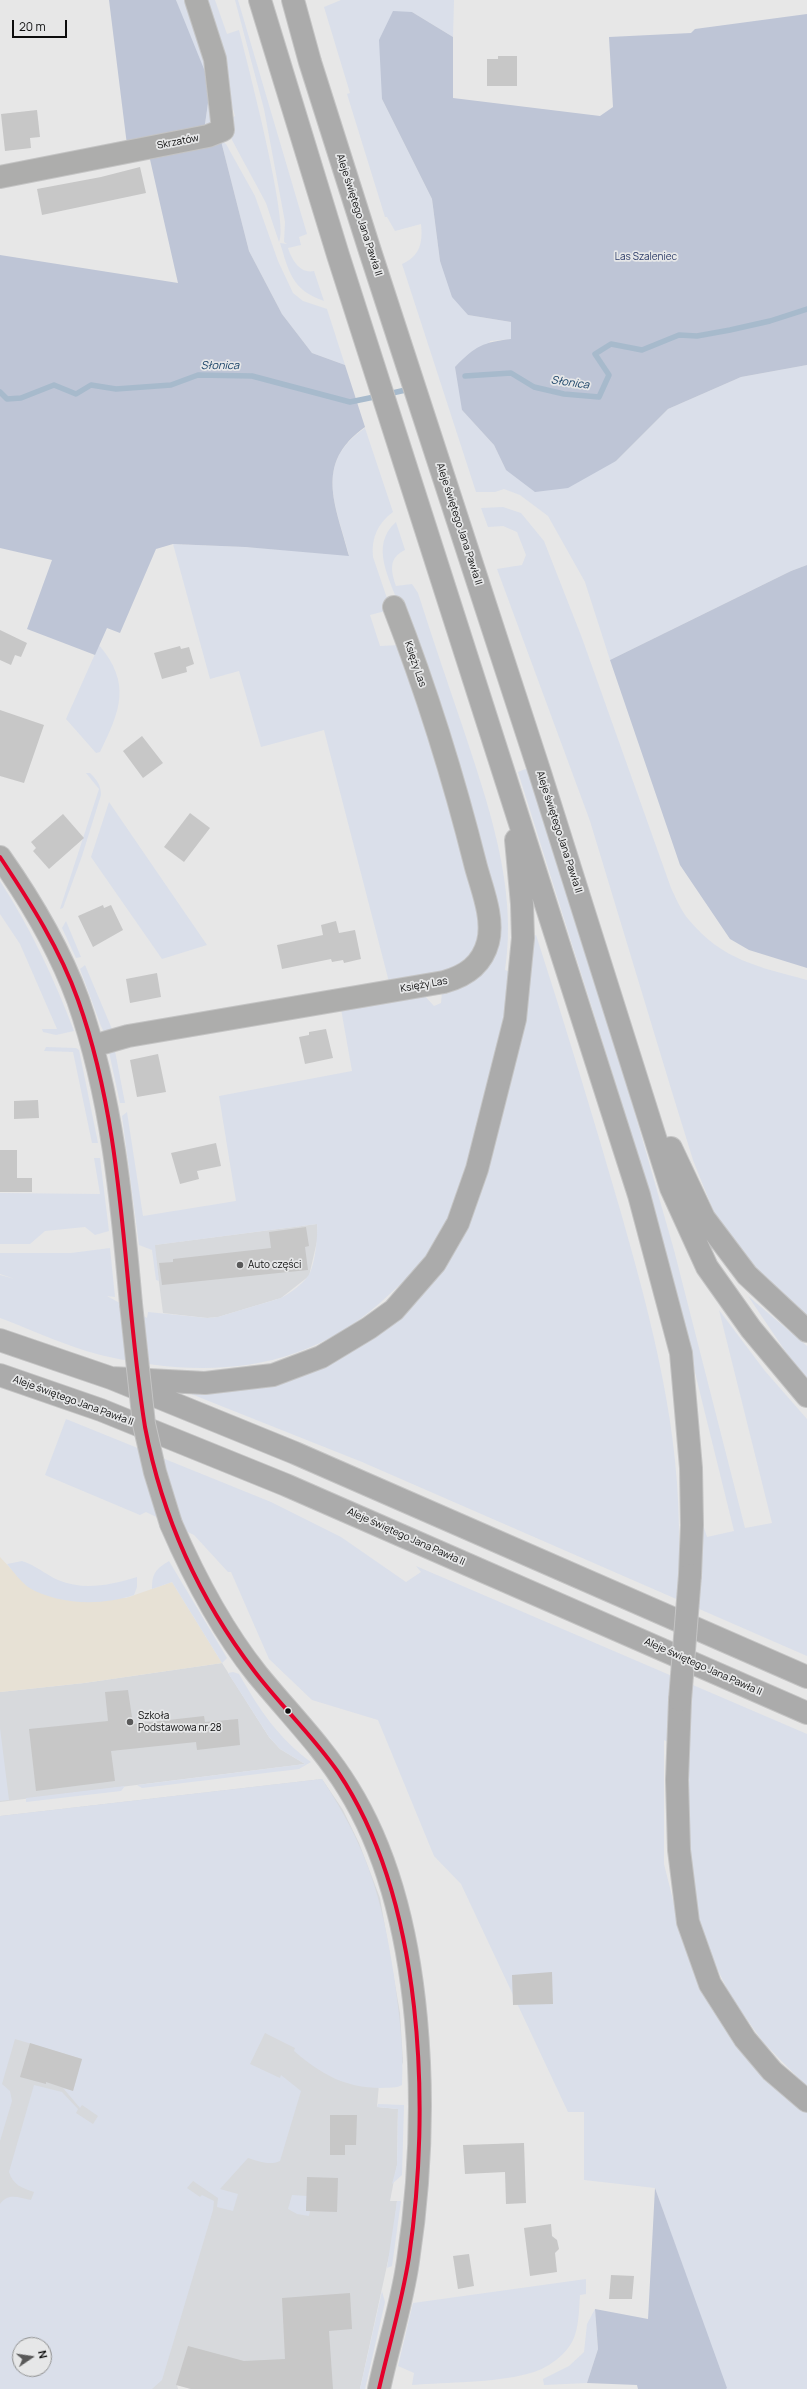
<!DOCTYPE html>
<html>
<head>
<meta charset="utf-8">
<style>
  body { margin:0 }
  #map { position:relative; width:807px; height:2389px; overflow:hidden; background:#e7e7e7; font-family:Manrope,sans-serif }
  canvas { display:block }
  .north { position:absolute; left:12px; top:2337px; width:40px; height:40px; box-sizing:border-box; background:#e6e7e8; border:1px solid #8f9090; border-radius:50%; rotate:77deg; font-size:11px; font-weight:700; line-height:16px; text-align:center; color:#0d0d0d }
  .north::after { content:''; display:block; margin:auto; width:14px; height:18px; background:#595959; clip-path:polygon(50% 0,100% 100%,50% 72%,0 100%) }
  .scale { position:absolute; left:12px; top:20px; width:55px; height:18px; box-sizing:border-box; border:2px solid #0d0d0d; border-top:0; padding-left:5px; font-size:12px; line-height:14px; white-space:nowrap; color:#0d0d0d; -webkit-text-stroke:3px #e6e7e8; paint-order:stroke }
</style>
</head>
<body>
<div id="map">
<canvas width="807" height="2389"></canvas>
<div class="north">N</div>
<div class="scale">20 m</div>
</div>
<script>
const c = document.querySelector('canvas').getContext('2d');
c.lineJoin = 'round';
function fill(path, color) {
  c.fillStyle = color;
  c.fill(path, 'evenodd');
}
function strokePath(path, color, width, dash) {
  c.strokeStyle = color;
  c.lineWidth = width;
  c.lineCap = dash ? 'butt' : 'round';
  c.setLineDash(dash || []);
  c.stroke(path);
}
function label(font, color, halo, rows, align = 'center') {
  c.font = font + ' Manrope,sans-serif';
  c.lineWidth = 3.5;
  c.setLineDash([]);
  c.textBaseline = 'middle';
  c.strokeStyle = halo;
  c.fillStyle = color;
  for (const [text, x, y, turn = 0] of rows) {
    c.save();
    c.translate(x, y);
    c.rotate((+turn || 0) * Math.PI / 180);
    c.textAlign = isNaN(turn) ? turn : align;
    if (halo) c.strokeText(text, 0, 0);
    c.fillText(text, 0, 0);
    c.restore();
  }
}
fill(new Path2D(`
  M317,1224L318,1237L309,1276L281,1298L218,1317L207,1318L163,1313L154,1245Z
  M222,1663L269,1737L280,1749L305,1764L0,1802V1692L84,1683Z
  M322,1779L343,1810L359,1843L380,1898L400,2013L403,2062L396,2084H379L377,2107L398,2109L397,2165L390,2201H397L393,2238L360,2389H191L177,2385L178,2389H0V1816ZM20,2345H44V2369H20Z`), '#d7d9dc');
fill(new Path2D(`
  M0,1557L27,1586L126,1598L172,1582L222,1663L84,1683L0,1692Z`), '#e7e1d5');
fill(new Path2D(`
  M176,0H191L217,118L204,131L209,96Z
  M202,0H215L227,34L239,30C246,58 290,225 279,242L266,203L232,140L230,133L232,118L235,116Z
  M235,0H238L307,234L299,237L301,245L288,248C292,260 300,274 314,271L324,301C292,290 289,272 280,243L287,244L284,242L285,222L264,109Z
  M341,0H454L453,37L412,12L382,99L432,199L440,261L468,315L511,322L512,339L490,341L462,410L494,445L506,470L616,461L668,409L741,377L807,365V565L791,571L610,660L585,582L548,516L520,495L504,489L495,492H476L402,264C420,256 423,243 421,224L395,231L387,217H385L347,94L350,93L324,7Z
  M221,141L226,144L255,196L278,261L293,293L303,301L327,309L345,365L312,353L282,314L249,251Z
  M365,428L393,512C378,523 371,538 373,557L390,607L389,610L370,615L380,646L400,645L446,768L483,936L466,966L389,982L324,730L261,747L239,671L210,679L173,544L245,547L349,555C336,504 313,464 365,428Z
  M503,507L521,513L544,541L582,638L671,888C676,898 681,911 689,920C722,960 759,967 807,980V1321L769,1288L715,1215L693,1160L672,1092L590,821L497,569L522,565L526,555L517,532L503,526L488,527L481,508Z
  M396,522L405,550C388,558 391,571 396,586L412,584L418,593C432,637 447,681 462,725C488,804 518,887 505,970L513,973C501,1037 486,1102 467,1164C458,1193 449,1224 432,1250C420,1269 398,1286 381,1302C302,1373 205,1379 105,1356C73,1349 32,1330 0,1318V1275L15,1279L0,1274V1253H71L110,1248L115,1297L107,1296L147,1318L148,1312L207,1318L218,1317L281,1298C290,1293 302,1285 308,1276C315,1266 318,1236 317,1224L155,1245L159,1281L156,1280L152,1250L139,1245L122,1116L127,1112L143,1216L236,1201L219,1096L352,1071L341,1009L423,994L434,1006L441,1003L442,992L490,955L399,606C390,578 369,546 396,522Z
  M99,645C132,684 120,711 100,752L96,753L66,719Z
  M528,768L610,1026L674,1250L745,1528L772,1523L719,1310L765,1371L807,1419V1656L362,1462L186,1392L376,1335L420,1297L449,1258L534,936L536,935C566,1027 594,1120 621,1213C652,1322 681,1431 679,1546L698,1557H702L700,1515L707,1537L734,1531L668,1263L618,1091L518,772Z
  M86,773H90C97,780 101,785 101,795L82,856L63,908L60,909L99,789Z
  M109,802L207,945L162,959L91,857Z
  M0,881C31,929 54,978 74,1031L56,1035L43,1032L42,1029H57L20,944L0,914Z
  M66,921L81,957L76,958L62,928Z
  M85,965L112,1029L104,1032L101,1026L80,969Z
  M46,1047L76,1048L79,1050L98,1143H92L73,1052L44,1051Z
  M115,1051L125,1103H120L109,1052Z
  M94,1158H100L109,1231L95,1235L85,1227L45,1231L30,1244H0V1193L100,1194Z
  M748,1296L807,1346V1379L796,1367Z
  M66,1419L271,1502L341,1537L406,1582L421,1572L416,1566L807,1734V2087L763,2042L731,1997L710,1954L692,1899L685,1750L664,1740V1864L677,1916L701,1984L807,2112V2389H726L655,2188L584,2180V2112H568L461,1884L434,1856L378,1720L312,1700L269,1659L231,1572H228L194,1535L146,1512L140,1515L45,1475Z
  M22,1561C35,1565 45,1574 58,1580C84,1591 111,1585 137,1577V1587L134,1595C102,1606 57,1605 28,1587C20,1581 13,1571 7,1564Z
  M169,1561L227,1658L222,1663L172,1582L152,1589C152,1573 156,1569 169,1561Z
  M233,1672L239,1674C259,1709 278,1738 311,1762L299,1769L142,1788L137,1785L305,1764L280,1749L269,1737L228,1673Z
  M0,1728L9,1800L0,1801Z
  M322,1779C367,1847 382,1897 394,1976C399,2012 404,2048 402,2085C396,2089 388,2087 381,2088C345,2088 321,2074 294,2051L295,2048L265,2033L250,2064L280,2078L281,2075L301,2091L280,2161C269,2166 258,2161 248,2158L220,2189L238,2194L233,2211L217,2207L218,2198L193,2181L187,2188L200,2197L202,2195L214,2201L213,2210L162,2380L152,2389H0V2204C9,2192 19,2198 31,2200L34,2192C22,2188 13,2185 9,2172L34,2085L62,2092L78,2109L76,2113L93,2124L98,2116L82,2105L80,2108L63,2088L73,2091L82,2059L15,2039L2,2084L10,2091L12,2101L0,2141V1816ZM20,2345H44V2369H20Z
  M125,1786L121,1791L26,1802V1798Z
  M378,2104L404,2105L402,2175L392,2184L397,2165L398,2109L377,2107Z
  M292,2195L307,2196L306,2211H310L309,2216L297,2214L288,2209Z
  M397,2201H401L392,2266L387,2268Z
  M586,2279V2294L580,2295C579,2308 579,2323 575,2335C569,2354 546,2370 527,2374C493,2383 448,2382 412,2385L414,2373L398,2366L413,2303Z
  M382,2291L385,2302L365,2389H360Z
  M595,2309L598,2349L587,2383L544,2385L543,2379L569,2366L584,2352L587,2324Z`), '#dadfea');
fill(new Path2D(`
  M109,0H176L206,74L209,96L204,131L127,145Z
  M393,11L412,12L453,37V98L600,116L613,107L609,37L691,33L695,29L807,14V365L741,377L668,409L616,461L568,488L535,492L506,470L494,445L462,410L455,367C475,346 484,342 511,339V322L468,315L452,297L440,261L432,199L382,99L379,40Z
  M221,141L249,251L282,314L312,353L345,365L365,427C313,464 336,505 349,556L245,547L173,544L156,549L120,633L107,628L95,655L27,629L52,560L0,548V255L178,283L149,155Z
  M807,565V968L749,950L730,939L680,865L610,660L791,571Z
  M655,2188L727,2388L726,2389H638L637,2385L587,2383L598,2349L595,2309L648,2319Z`), '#bec5d6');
strokePath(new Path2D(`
  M465,376L511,373L534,387L564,394L599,397L609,375L595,354L611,344L642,350L679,335L697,336L730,330L770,321L807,309
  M0,392L7,399L21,398L54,385L76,394L91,385L116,389L171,385L198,375L252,376L350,402L379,396
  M388,394L410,389`), '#a7bacc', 5.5);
fill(new Path2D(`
  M498,56H517V86H487V59H498Z
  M37,110L40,137L30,138L31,148L5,151L1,114Z
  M140,167L146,193L42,215L37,189L101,177Z
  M0,630L27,643L21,657L15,655L11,665L0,660Z
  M180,646L181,649L189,647L194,664L186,667L187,672L162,679L154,653Z
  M0,710L44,725L24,783L0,776Z
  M142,736L163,763L143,778L123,751Z
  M190,813L210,828L184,862L164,847Z
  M63,814L84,838L49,869L33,851L36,848L31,842Z
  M103,905L104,908L111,905L123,930L93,947L78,916Z
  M336,921L339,933L355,930L361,959L344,963L343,960L332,962L331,959L282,969L277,945L323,935L321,925Z
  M157,973L161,997L130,1003L126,979Z
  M326,1029L333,1058L305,1064L299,1037L309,1035V1032Z
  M158,1054L166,1092L137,1097L130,1060Z
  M38,1100L39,1118L14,1119V1101Z
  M216,1143L221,1166L197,1171L199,1179L180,1184L171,1153Z
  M0,1150H17V1178H32V1192H0Z
  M306,1227L309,1246L305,1247L308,1270L162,1285L159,1263L173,1262V1259L271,1248L269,1232Z
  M128,1690L133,1724L204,1716L205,1722L238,1719L240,1745L197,1750L196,1742L111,1751L115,1781L36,1791L29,1729L108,1721L105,1692Z
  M552,1972L553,2004L513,2005L512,1975Z
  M30,2043L82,2059L73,2091L46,2082V2084L20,2077Z
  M330,2115H357L356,2145H345V2155H330Z
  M524,2143L526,2203L506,2204L505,2172L465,2174L463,2145Z
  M307,2177L338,2178L337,2212L306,2211Z
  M551,2224L552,2236L557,2240L559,2249L555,2253L557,2272L530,2276L524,2228Z
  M469,2254L474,2286L458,2289L453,2256Z
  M611,2275L634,2276L632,2299H609Z
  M350,2293L352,2329L329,2331L333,2389H191L176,2385L188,2346L244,2361L285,2359L282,2298Z`), '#c7c7c7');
const minor = new Path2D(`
  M0,177L208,136L223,130L215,59L196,0
  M0,857C31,901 59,948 78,1000C112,1097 122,1202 131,1304
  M93,1046L128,1036L444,982C466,976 482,965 488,942C494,918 482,889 476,867C454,779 427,692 394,607
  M171,1524C194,1577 221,1629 257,1674C288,1712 323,1747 348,1788C427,1915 430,2117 408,2261C402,2304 388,2346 379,2389`);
const highway = new Path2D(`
  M260,0L338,255L639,1195L681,1353L691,1468L692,1525L690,1575
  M293,0L310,62L370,251L540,773L671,1188L707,1267L751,1329L807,1396
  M671,1148L704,1218L747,1275L807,1331
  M0,1340L111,1378L295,1453L807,1677
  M0,1375L101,1410L286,1485L807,1713
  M111,1378L205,1383L273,1375L321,1357L369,1328L394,1310L435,1263L458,1223L477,1169L515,1019L523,938L522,904L516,840
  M680,1700L677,1780L679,1850L688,1922L710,1984L745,2039L772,2071L807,2101`);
strokePath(minor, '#c4c4c4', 24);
strokePath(highway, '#c4c4c4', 24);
strokePath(minor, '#adadac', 22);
strokePath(highway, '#ababab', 22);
const minorBridge = new Path2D(`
  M131,1304L144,1424L155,1472L171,1524`);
const highwayBridge = new Path2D(`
  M680,1700L690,1575`);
strokePath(minorBridge, '#c4c4c4', 24, []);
strokePath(highwayBridge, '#c4c4c4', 24, []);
strokePath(minorBridge, '#adadac', 22);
strokePath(highwayBridge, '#ababab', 22);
strokePath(new Path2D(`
  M0,857C30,902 60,949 78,1000C127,1137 122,1285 145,1427C162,1516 199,1599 255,1672C281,1706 313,1736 338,1772C424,1900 431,2108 409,2257C402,2302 389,2345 379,2389`), '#e4002b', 4);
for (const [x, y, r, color] of [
  [240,1265,4,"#595959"],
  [288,1711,3.5,"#0d0d0d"],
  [130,1722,4,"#595959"]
]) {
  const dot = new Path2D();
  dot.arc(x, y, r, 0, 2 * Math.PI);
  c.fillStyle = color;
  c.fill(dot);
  strokePath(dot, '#e6e7e8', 1.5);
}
label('10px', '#0d0d0d', '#e6e7e8', [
  ["Skrzatów",178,142,-11],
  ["Aleje świętego Jana Pawła II",359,215,72],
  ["Aleje świętego Jana Pawła II",459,524,72],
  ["Księży Las",415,664,71],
  ["Aleje świętego Jana Pawła II",559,832,72],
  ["Księży Las",424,985,-10],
  ["Aleje świętego Jana Pawła II",73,1401,20],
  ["Aleje świętego Jana Pawła II",406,1537,24],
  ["Aleje świętego Jana Pawła II",703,1667,24]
]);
label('10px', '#2e3d69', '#e6e7e8', [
  ["Las Szaleniec",646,257]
]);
label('10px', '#0d0d0d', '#e6e7e8', [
  ["Auto części",248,1265],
  ["Szkoła",138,1716],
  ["Podstawowa nr 28",138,1728]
], 'left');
label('italic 11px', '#174165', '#e6e7e8', [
  ["Słonica",220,366],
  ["Słonica",570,383,8]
]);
</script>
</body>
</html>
